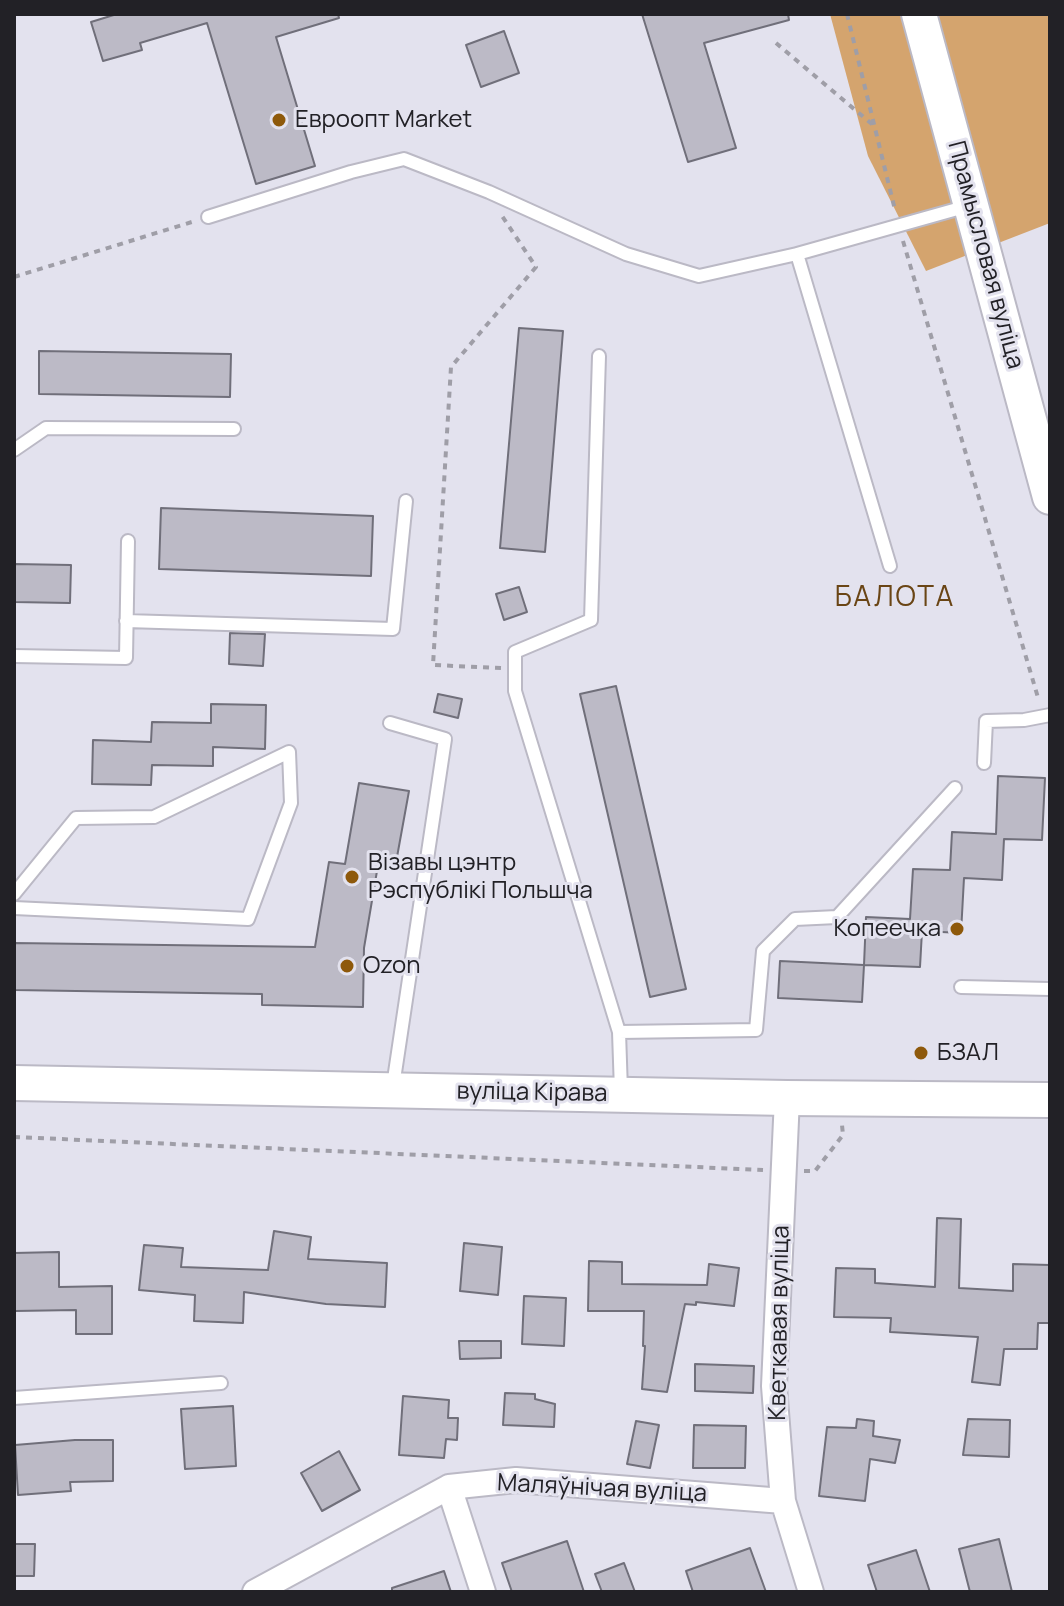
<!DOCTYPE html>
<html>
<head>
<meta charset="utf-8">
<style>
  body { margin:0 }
  #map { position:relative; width:1064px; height:1606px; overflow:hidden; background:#e3e2ee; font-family:Manrope,sans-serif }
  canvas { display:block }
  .frame { position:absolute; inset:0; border:16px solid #222126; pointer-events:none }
</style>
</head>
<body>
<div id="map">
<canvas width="1064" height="1606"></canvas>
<div class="frame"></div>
</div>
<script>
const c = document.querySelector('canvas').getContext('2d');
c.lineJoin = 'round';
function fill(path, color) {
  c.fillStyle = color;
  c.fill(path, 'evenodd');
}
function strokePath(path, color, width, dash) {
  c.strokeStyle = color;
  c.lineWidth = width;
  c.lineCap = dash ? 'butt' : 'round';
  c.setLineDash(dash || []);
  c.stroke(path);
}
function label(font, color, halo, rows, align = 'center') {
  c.font = font + ' Manrope,sans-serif';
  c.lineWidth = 6;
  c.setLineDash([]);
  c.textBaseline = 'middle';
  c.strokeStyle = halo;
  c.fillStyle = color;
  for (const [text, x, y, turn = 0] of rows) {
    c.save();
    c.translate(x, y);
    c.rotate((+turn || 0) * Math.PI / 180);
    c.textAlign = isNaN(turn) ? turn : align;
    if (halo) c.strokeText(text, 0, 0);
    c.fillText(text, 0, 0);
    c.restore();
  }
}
fill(new Path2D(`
  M830,14H1050V223L926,271L868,156Z`), '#d4a46e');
const building = new Path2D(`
  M117,14H338L339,18L276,37L315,166L256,184L207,23L140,43L142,50L103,61L91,22Z
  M642,14H788L789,20L704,43L736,148L688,162Z
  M504,31L519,73L481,87L466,45Z
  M519,328L563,331L545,552L500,548Z
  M39,351L231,354L230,397L39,394Z
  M161,508L373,516L371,576L159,569Z
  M14,564L71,565L70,603L14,602Z
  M519,587L527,612L504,620L496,594Z
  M230,633L265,634L263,666L229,664Z
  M616,686L686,989L650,997L580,694Z
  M438,694L462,699L458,718L434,712Z
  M211,704L266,705L265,749L213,747V766L152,765L151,785L92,784L93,740L151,742L152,722L211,723Z
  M998,776L1045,778L1042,840L1004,839L1002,880L964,878L961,933L922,931L920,967L864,965L866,917L910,919L913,869L950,870L952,832L996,834Z
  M359,783L409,791L395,868L378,865L364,948L363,1007L262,1005V994L14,990V943L315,947L329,862L345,864Z
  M780,961L864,965L862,1002L778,998Z
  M937,1218L961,1219L959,1288L1013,1291V1264L1050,1265V1323H1038L1037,1349H1004L1000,1385L972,1382L978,1337L890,1332L891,1318L834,1317L836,1268L875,1269V1283L935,1287Z
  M274,1231L311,1237L308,1259L387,1263L385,1307L326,1304L244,1292L243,1323L194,1321L195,1295L139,1290L144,1245L183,1248L181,1267L268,1270Z
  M464,1243L502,1247L498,1295L460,1291Z
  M59,1252V1287L112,1286V1334H76V1310L15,1311L14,1253Z
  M589,1261L622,1262V1284L707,1285L709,1264L739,1268L734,1306L696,1302V1305L685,1304L667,1392L642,1389L645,1346H643L644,1311H588Z
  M524,1296L566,1298L564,1346L522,1344Z
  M459,1341H501V1358L460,1359Z
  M695,1364L754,1366L753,1393L695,1391Z
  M505,1393L535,1394V1399L555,1404L554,1427L503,1425Z
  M403,1396L449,1400L448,1418H458L457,1440L446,1439L444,1458L399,1455Z
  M233,1406L236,1466L185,1469L181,1409Z
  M857,1419L874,1421L873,1436L900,1440L895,1463L870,1459L865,1501L819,1496L827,1427L856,1428Z
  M968,1419L1010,1420L1009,1457L963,1455Z
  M636,1421L659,1425L650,1468L627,1464Z
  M694,1425L746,1426L745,1468H693Z
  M75,1440H113V1481L70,1482L71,1491L18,1495L15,1445Z
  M339,1451L360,1490L322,1511L301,1473Z
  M999,1539L1012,1592H970L959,1549Z
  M567,1541L584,1592H512L502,1563Z
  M14,1544H35L34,1576H14Z
  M750,1548L766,1592H693L686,1571Z
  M916,1550L930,1592H877L868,1565Z
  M624,1563L635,1592H602L595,1574Z
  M444,1571L451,1592H392V1588Z`);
fill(building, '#bcbac6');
strokePath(building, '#706f7a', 2);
const service = new Path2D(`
  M208,217L351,172L404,159L489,192L626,254L699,276L797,254L968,206
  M797,254L890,566
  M599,356L591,620L515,652V691L619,1032L621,1091
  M14,450L46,428L234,429
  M126,621L393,629L406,501
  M14,656L126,658L128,541
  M390,723L445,739L393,1086
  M984,763L986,721L1024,720L1050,715
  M14,894L76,818L154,817L289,752L291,803L248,919L14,908
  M961,987L1050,989
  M619,1032L756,1030L763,951L795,919L837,917L955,788
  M14,1398L221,1383`);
const minor = new Path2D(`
  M787,1098L774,1386L783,1501L811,1592
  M449,1487L483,1592
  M255,1592L449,1487L516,1480L783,1501`);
const secondary = new Path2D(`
  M919,14L1050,497
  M14,1083L787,1098L1050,1100`);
strokePath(service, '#bbb9c5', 16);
strokePath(minor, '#bbb9c5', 28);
strokePath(secondary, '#bbb9c5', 38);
strokePath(new Path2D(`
  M847,14L895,210
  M776,43L873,125
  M903,241L1039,701
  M14,277L195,221
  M501,668L433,665L451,367L536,267L502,216
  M14,1137L763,1170
  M804,1171H815L843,1135L842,1125`), '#9f9ea7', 4, [6, 6]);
strokePath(service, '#fff', 12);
strokePath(minor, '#fff', 24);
strokePath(secondary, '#fff', 34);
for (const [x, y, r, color] of [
  [279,120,8,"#8e590b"],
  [352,877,8,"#8e590b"],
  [957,929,8,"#8e590b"],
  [347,966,8,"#8e590b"],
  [921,1053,8,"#8e590b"]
]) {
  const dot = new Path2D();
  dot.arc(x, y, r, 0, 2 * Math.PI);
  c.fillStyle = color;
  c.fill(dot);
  strokePath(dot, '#e3e2ee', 3);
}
label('24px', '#222126', '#e3e2ee', [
  ["Евроопт Market",295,120],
  ["Візавы цэнтр",368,863],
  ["Рэспублікі Польшча",368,891],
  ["Копеечка",941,929,"right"],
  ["Ozon",363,966],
  ["БЗАЛ",937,1053]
], 'left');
label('24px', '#222126', '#e3e2ee', [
  ["Прамысловая вуліца",985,255,75],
  ["вуліца Кірава",532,1093,1],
  ["Кветкавая вуліца",780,1323,-89],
  ["Маляўнічая вуліца",602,1489,3]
]);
c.letterSpacing = '2px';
label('28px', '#6a4515', '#e3e2ee', [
  ["БАЛОТА",895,598]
]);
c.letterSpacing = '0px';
</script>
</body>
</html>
